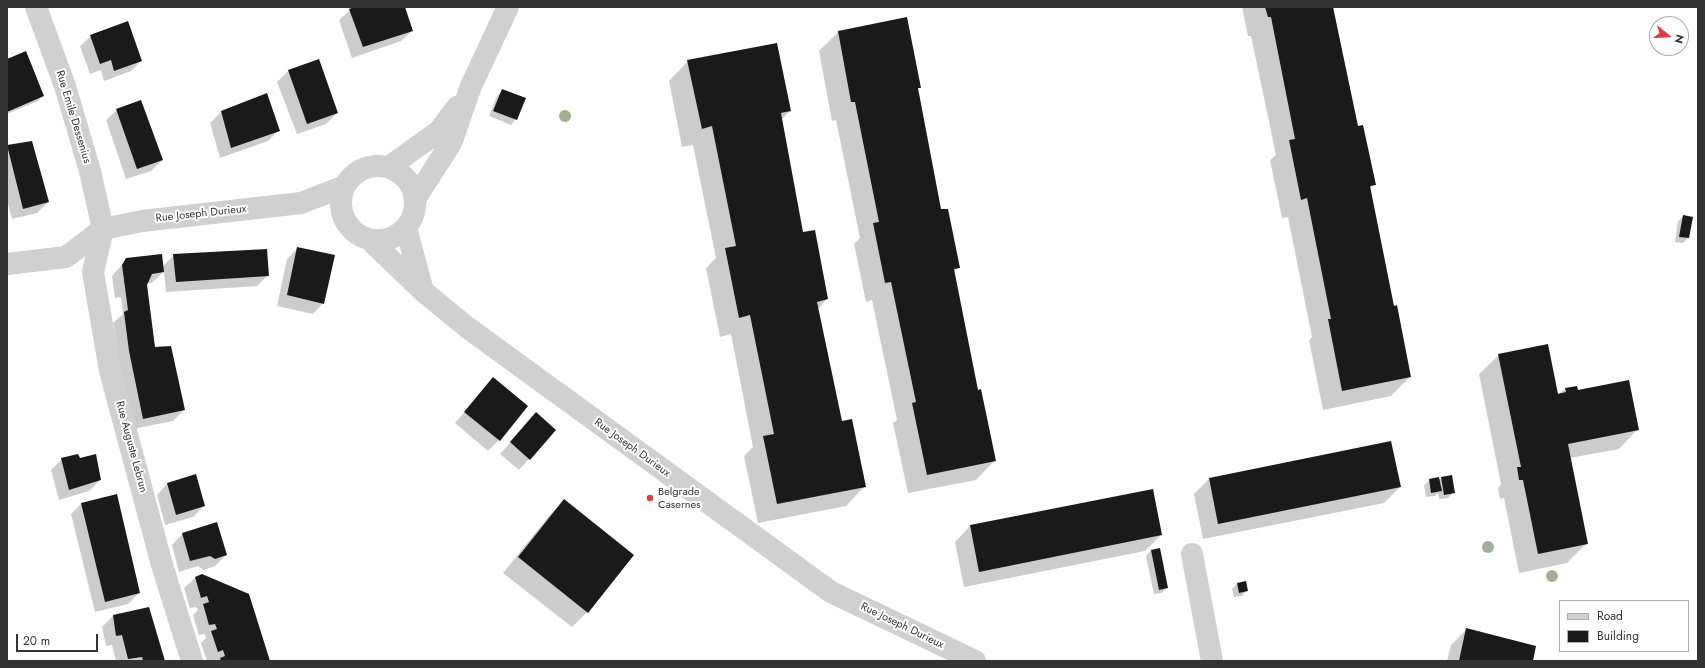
<!DOCTYPE html>
<html>
<head>
<meta charset="utf-8">
<style>
  body { margin:0 }
  #map { position:relative; width:1705px; height:668px; overflow:hidden; background:#fff; font-family:Jost,sans-serif }
  canvas { display:block }
  .frame { position:absolute; inset:0; border:8px solid #333; pointer-events:none }
  .legend { position:absolute; left:1559px; top:600px; width:130px; height:52px; box-sizing:border-box; background:#fff; border:1px solid #adadad; margin:0; padding:5px 7px; list-style:none; font-size:12px; color:#333 }
  .legend li { display:flex; align-items:center; gap:8px; height:20px }
  .legend b { width:20px; border:1px solid #adadad }
  .north { position:absolute; left:1649px; top:16px; width:40px; height:40px; box-sizing:border-box; background:#fff; border:1px solid #adadad; border-radius:50%; rotate:107deg; font-size:11px; font-weight:700; line-height:16px; text-align:center; color:#333 }
  .north::after { content:''; display:block; margin:auto; width:14px; height:18px; background:#e63946; clip-path:polygon(50% 0,100% 100%,50% 72%,0 100%) }
  .scale { position:absolute; left:16px; top:634px; width:82px; height:18px; box-sizing:border-box; border:2px solid #333; border-top:0; padding-left:5px; font-size:12px; line-height:14px; white-space:nowrap; color:#333; -webkit-text-stroke:3px #fff; paint-order:stroke }
</style>
</head>
<body>
<div id="map">
<canvas width="1705" height="668"></canvas>
<div class="frame"></div>
<ul class="legend">
<li><b style="height:5px;background:#d0d0d0"></b>Road</li>
<li><b style="height:11px;background:#1a1a1a"></b>Building</li>
</ul>
<div class="north">N</div>
<div class="scale">20 m</div>
</div>
<script>
const c = document.querySelector('canvas').getContext('2d');
c.lineJoin = 'round';
function fill(path, color) {
  c.fillStyle = color;
  c.fill(path, 'evenodd');
}
function strokePath(path, color, width, dash) {
  c.strokeStyle = color;
  c.lineWidth = width;
  c.lineCap = dash ? 'butt' : 'round';
  c.setLineDash(dash || []);
  c.stroke(path);
}
function label(font, color, halo, rows, align = 'center') {
  c.font = font + ' Jost,sans-serif';
  c.lineWidth = 4;
  c.setLineDash([]);
  c.textBaseline = 'middle';
  c.strokeStyle = halo;
  c.fillStyle = color;
  for (const [text, x, y, turn = 0] of rows) {
    c.save();
    c.translate(x, y);
    c.rotate((+turn || 0) * Math.PI / 180);
    c.textAlign = isNaN(turn) ? turn : align;
    if (halo) c.strokeText(text, 0, 0);
    c.fillText(text, 0, 0);
    c.restore();
  }
}
fill(new Path2D(`
  M357,7H404L412,31L401,41L352,58L339,20L350,10Z
  M1242,7H1333L1357,127L1375,184L1370,189L1393,307L1410,377L1391,396L1323,410L1309,340L1312,337L1288,217L1282,218L1270,160L1276,155L1251,36H1248Z
  M906,18L920,87L917,90L941,211L959,267L953,273L978,391L995,460L976,480L908,493L893,423L897,420L872,300L866,302L854,244L860,238L836,120L832,121L819,51L838,32Z
  M91,36L141,61L131,71L104,81L101,70L90,74L80,46Z
  M7,60L43,95L38,101L7,114Z
  M319,60L337,113L326,124L297,134L277,82L288,71Z
  M688,61L790,111L781,120L802,233L827,299L818,309L841,422L865,486L846,506L758,523L744,456L753,447L731,334L720,337L706,268L716,258L693,145L682,147L669,81Z
  M503,90L516,119L511,125L489,116L497,96Z
  M117,110L162,160L151,171L126,179L106,120Z
  M221,112L279,130L268,141L220,158L210,123Z
  M31,142L48,202L37,213L12,219L7,199V146Z
  M1684,216L1691,217L1688,238L1683,243L1675,242L1678,221Z
  M298,248L323,303L313,314L277,306L287,259Z
  M174,255L268,275L257,286L166,292L164,271L152,283H147L146,286L154,348L184,410L173,421L133,429L119,362L113,323L123,314L121,297L115,298L112,276L127,259L162,267Z
  M1499,355L1557,395L1565,389L1577,391L1638,429L1619,449L1570,458L1587,543L1567,563L1519,573L1504,498L1500,499L1498,488L1501,484L1479,374Z
  M493,379L499,440L488,451L455,423Z
  M536,414L555,430L519,470L500,454Z
  M62,459L100,480L89,491L59,500L51,470Z
  M195,476L204,506L193,517L165,525L157,495L167,484Z
  M1442,478L1454,492L1448,498L1439,499L1438,493L1435,496L1426,497L1424,485L1430,480L1439,481Z
  M1209,479L1400,487L1384,503L1203,539L1194,494Z
  M564,500L587,612L572,627L503,573L549,516Z
  M82,503L139,593L128,604L95,612L71,514Z
  M970,526L1161,535L1145,551L964,587L955,542Z
  M182,534L226,555L215,566L204,570L198,566L179,572L172,545Z
  M1159,549L1167,587L1162,593L1154,594L1146,556L1151,550Z
  M201,575L269,661H207L201,643L206,638L205,634L199,635L193,615L198,610L196,607L190,608L184,588L195,578Z
  M1237,584L1247,590L1242,596L1234,597L1232,589Z
  M149,608L164,661H116L112,645L106,646L102,627L113,616Z
  M1466,630L1532,661H1447L1451,645Z`), '#0003');
fill(new Path2D(`
  M354,7H405L413,31L363,47L349,9Z
  M1265,7H1333L1358,126L1363,125L1376,185L1370,186L1394,306L1397,305L1411,377L1342,391L1328,319H1331L1307,198L1301,200L1289,140L1295,139L1271,17H1268Z
  M907,17L921,88H918L941,209H948L960,268L954,269L978,390L981,389L996,461L927,475L912,403L916,402L891,282L885,283L873,223L879,222L855,102H851L838,31Z
  M128,21L142,61L114,71L111,60L100,64L90,35Z
  M777,43L791,111L781,113L803,232L815,230L828,299L817,302L842,421L852,419L866,487L777,504L763,436L774,434L750,315L739,318L725,248L736,246L712,126L702,129L687,60Z
  M26,51L44,96L7,112V59Z
  M319,59L338,113L307,124L288,70Z
  M502,89L526,98L517,120L493,111Z
  M267,93L280,131L231,148L221,111Z
  M141,100L163,160L137,169L116,109Z
  M32,141L49,202L23,209L7,145Z
  M1683,215L1693,217L1689,238L1679,237Z
  M297,247L335,255L324,304L287,295Z
  M267,249L269,276L176,282L173,254Z
  M162,254L164,272L152,274L147,285L155,347L171,346L185,410L143,419L129,351L124,312L128,310L122,265L126,258Z
  M1548,344L1558,394L1566,392L1565,388L1577,386L1578,390L1629,380L1639,430L1568,444L1588,544L1538,554L1523,480H1519L1517,467H1521L1498,354Z
  M493,377L528,406L500,441L464,412Z
  M536,412L556,430L530,460L510,442Z
  M1391,441L1401,487L1218,524L1209,478Z
  M78,454L80,458L96,454L101,480L69,490L61,458Z
  M196,474L205,506L176,515L167,483Z
  M1452,475L1455,493L1444,495L1441,477Z
  M1439,477L1442,491L1431,493L1429,479Z
  M1153,489L1162,535L979,572L970,525Z
  M117,494L140,593L105,602L81,503Z
  M564,499L634,555L588,613L518,557Z
  M217,522L227,555L215,559L210,556L190,561L182,533Z
  M1160,548L1168,588L1159,590L1151,550Z
  M202,574L249,594L270,661H221L220,658L225,656L223,650L218,652L211,631L217,629L215,624L209,625L203,604L209,602L207,596L201,598L195,577Z
  M1246,581L1248,591L1239,593L1237,583Z
  M149,607L165,661H143L142,657L128,659L122,635L116,636L113,615Z
  M1466,628L1536,646L1533,661H1459Z`), '#1a1a1a');
strokePath(new Path2D(`
  M36,7L65,86L90,171L103,229L93,272L110,371L162,565L192,661
  M341 203a37 37 0 1 1 74 0a37 37 0 1 1-74 0Z
  M389,167L439,131L457,107
  M415,199L451,143L471,86L508,7
  M406,228L423,291
  M369,239L424,292L468,328L831,592L975,661
  M7,264L66,257L103,229L142,221L301,203L345,186
  M1192,554L1212,661`), '#d0d0d0', 22);
c.fillStyle = '#a2b095';
for (const [x, y] of [
  [565,116],
  [1488,547],
  [1552,576]
]) {
  c.beginPath();
  c.arc(x, y, 6, 0, 2 * Math.PI);
  c.fill();
}
for (const [x, y, r, color] of [
  [650,498,4,"#e63946"]
]) {
  const dot = new Path2D();
  dot.arc(x, y, r, 0, 2 * Math.PI);
  c.fillStyle = color;
  c.fill(dot);
  strokePath(dot, '#fff', 1.5);
}
label('11px', '#333', '#fff', [
  ["Rue Emile Dessenius",73,117,73],
  ["Rue Joseph Durieux",201,214,-6],
  ["Rue Auguste Lebrun",131,447,75],
  ["Rue Joseph Durieux",632,448,36],
  ["Rue Joseph Durieux",902,626,26]
]);
label('11px', '#333', '#fff', [
  ["Belgrade",658,492],
  ["Casernes",658,505]
], 'left');
</script>
</body>
</html>
